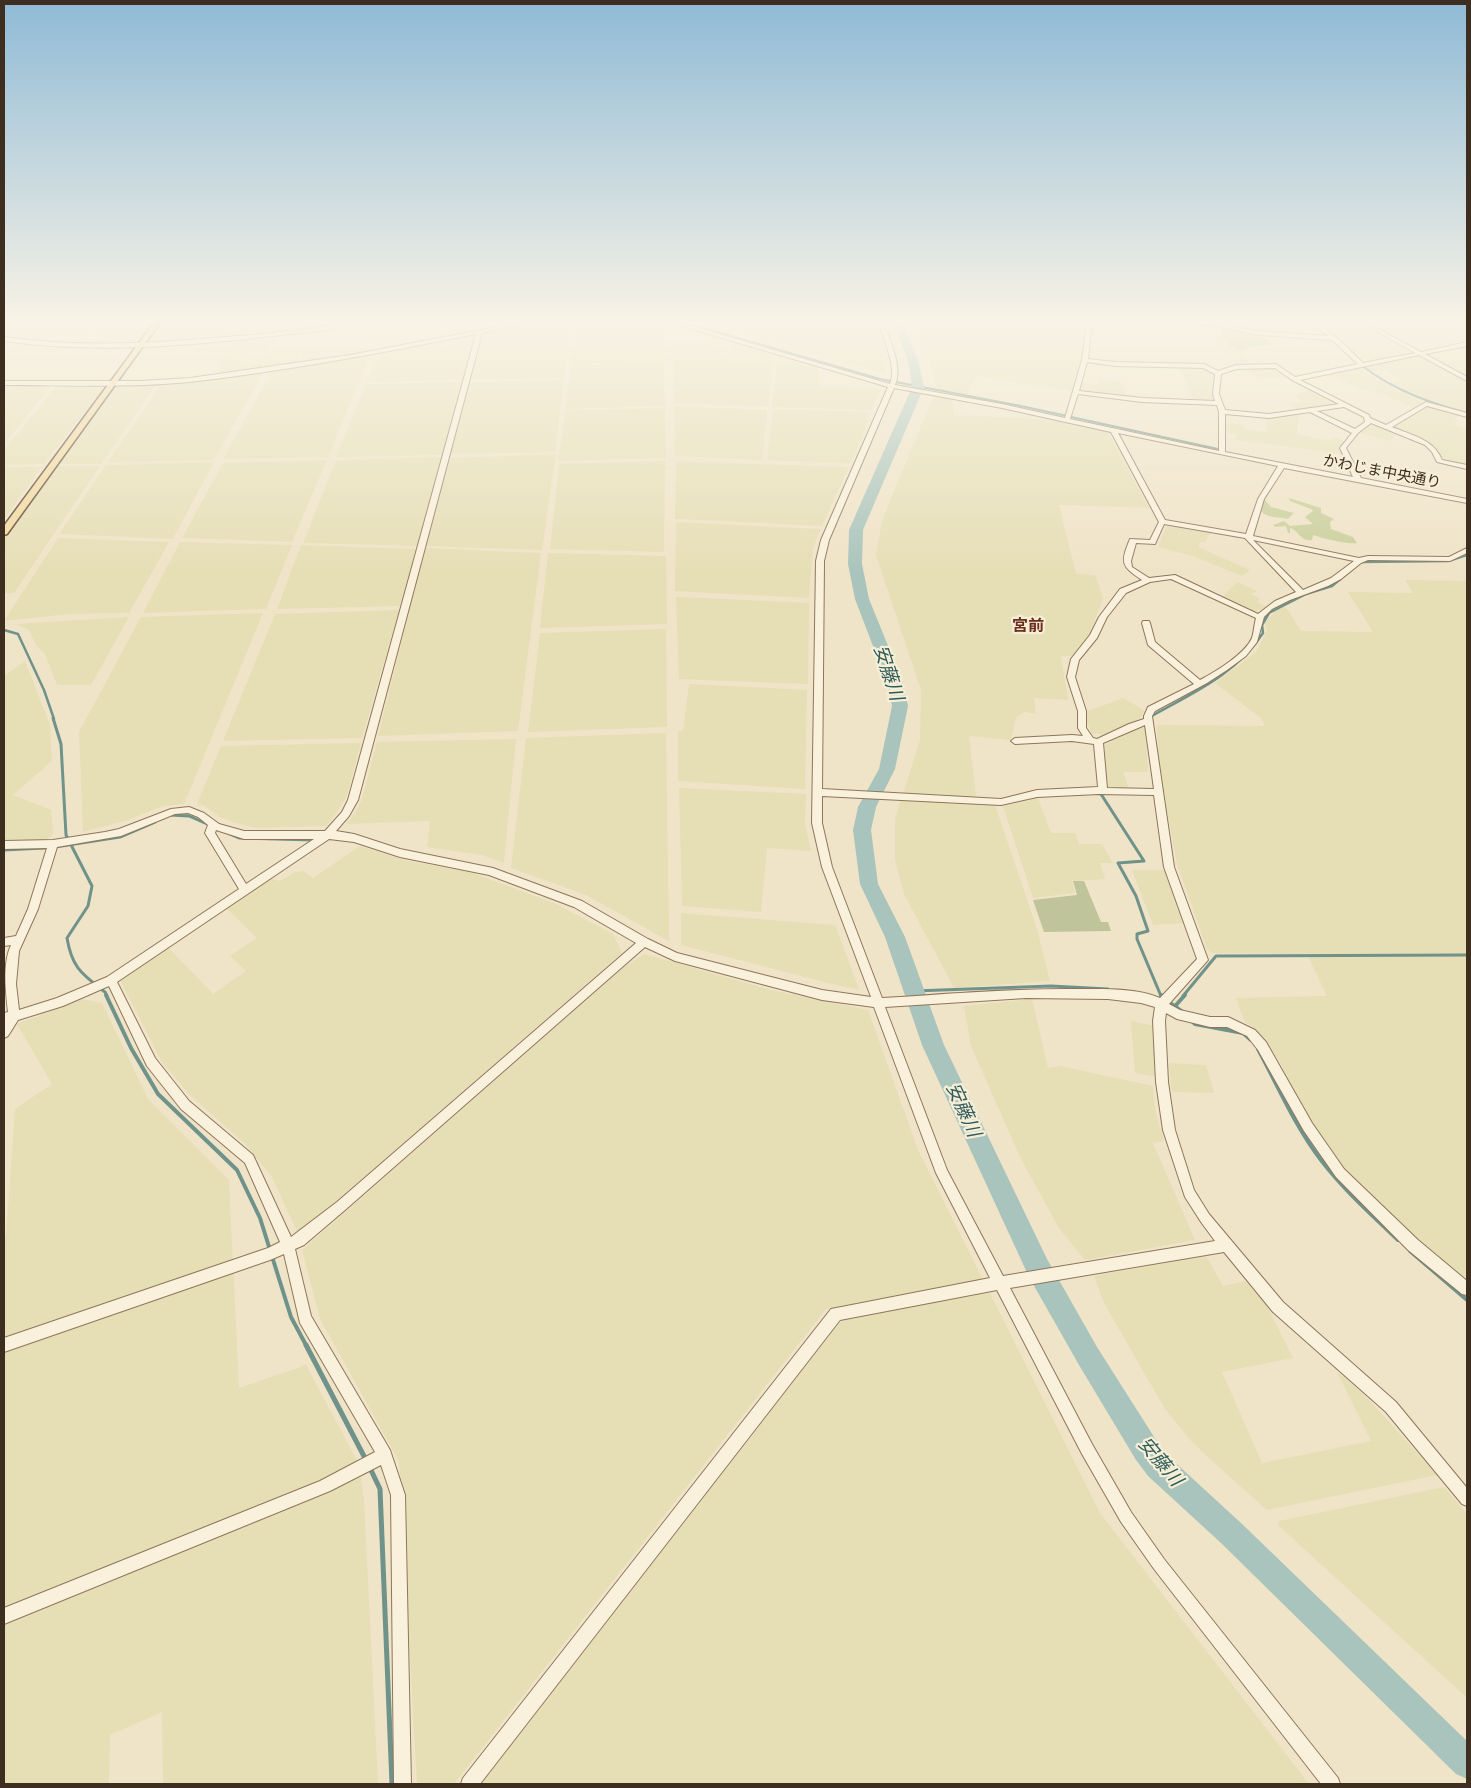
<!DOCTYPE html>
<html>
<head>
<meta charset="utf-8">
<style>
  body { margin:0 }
  #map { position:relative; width:1471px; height:1788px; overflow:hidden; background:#f0e4c8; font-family:Literata,serif }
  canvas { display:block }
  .frame { position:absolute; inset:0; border:5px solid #3d2e20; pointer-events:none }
</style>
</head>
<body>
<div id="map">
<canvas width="1471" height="1788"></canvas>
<div class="frame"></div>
</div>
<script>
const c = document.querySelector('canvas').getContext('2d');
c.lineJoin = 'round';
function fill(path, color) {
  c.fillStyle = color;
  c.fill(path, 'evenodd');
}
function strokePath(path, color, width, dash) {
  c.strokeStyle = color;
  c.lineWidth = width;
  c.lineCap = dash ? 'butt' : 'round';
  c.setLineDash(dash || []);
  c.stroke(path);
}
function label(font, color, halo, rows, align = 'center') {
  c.font = font + ' Literata,"Noto Sans JP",serif';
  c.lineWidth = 4.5;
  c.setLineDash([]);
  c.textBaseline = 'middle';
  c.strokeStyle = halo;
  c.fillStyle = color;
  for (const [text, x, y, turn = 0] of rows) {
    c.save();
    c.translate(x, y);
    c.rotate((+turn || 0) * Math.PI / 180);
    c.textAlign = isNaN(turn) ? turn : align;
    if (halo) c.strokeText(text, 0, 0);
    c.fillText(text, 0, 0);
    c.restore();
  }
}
fill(new Path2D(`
  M4,324H150L135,344L98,343L104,334L54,336L49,341L4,337Z
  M161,324H252L245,336L147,344Z
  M255,324H338L248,336Z
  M526,324H534L535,326L572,324L564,378L469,380L482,334Z
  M576,324H665L664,362L571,364Z
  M708,324H857L877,329L883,349L886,374Z
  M916,324H1085L1083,356L1072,391L976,376L967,395L938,390Z
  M1231,324H1312L1326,335L1261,332L1232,327Z
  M1320,324H1461L1467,327V342L1363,362L1343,341Z
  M476,335L463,380L367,382L379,353L443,341L442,347H448L452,339Z
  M1209,335L1223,336L1252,364L1236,365Z
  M672,337L715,338L711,358L674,357L672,356Z
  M253,338L268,340V350L242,353L241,364L262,363V368L220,375L221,356L232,355L230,341Z
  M733,342L774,355V360L728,358L731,343Z
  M329,346V359L303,363V348Z
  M1467,346V412L1426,400L1389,383L1401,379L1383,370L1371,372L1362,366Z
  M299,347L298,363L265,367V362L273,351Z
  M371,354L328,457L223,459L272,371Z
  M673,358L773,362L768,407L674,403Z
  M777,362L800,363L819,368V386L877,388L881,390L872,410L772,407Z
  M664,363L665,406L565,409L571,365Z
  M1179,367L1206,368L1216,374L1211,383L1214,401H1194Z
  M1274,367L1287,377L1258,379L1246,368Z
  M1356,367L1398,391L1422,402L1413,408L1380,393L1360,389L1327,373Z
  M264,371L214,460L108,462L161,384Z
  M1099,378L1121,382L1127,397L1078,391L1081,382L1098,384Z
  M564,380L555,452L451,454L470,382Z
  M462,382L442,455L336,457L366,384Z
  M121,384H157L101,464H57L114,386Z
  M4,385H52L4,444Z
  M57,385L103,386L104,388L44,464L4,465V450Z
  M1311,390L1341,404L1299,411L1290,404L1303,402L1296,397L1297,394Z
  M936,397L952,399L954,415L1047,419L1108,432L1149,508L1059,505L1076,574L1095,575L1103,598L1089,636L1074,656H1061L1068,700L1034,698L1036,714L1024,712L1016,718L1011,740L969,736L977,805H995L1037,929L1050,981L954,988L904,894L895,860V819L920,740L921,690L876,555L882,520L930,404Z
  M1428,405L1458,414L1454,425L1467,428V465L1443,460L1434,446L1393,427Z
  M674,406L767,410L762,460L675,456Z
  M665,408L666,458L558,461L566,410Z
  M773,409L869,412L864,434L850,463L767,460Z
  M1300,415L1297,434L1330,441L1335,437L1344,441L1341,447L1342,454L1236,440L1237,434L1225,432V424L1230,423L1243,425L1244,429L1268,432L1265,417Z
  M1371,423L1396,433L1391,441L1360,433Z
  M556,454L542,550L426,546L450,458Z
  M441,457L418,546L303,543L336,460Z
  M327,460L292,542L182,538L223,463Z
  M665,461L664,552L550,549L559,464Z
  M676,461L849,467L822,526L675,519Z
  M214,462L173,539L59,534L106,465Z
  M56,466H100L14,593H4V539Z
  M4,467H42L4,519Z
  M676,522L821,529L813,548L809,598L675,591Z
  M1173,525L1212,531L1205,542H1201L1198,547L1250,570L1242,576L1193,556L1158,547L1166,526Z
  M58,538L169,542L129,613L68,614L4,621Z
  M180,542L292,545L266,609L143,613Z
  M301,545L417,549L400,606L277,609Z
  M425,548L541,553L518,731L378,736Z
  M548,553L666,556L667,624L540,628Z
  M1405,580L1467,581V1283L1397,1225L1341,1168L1305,1114L1280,1062L1261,1034L1245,1022L1236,998L1327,996L1307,954L1211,953L1207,949L1177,864L1158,764L1157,725L1265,726L1261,718L1215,683L1256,652L1267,631L1265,622L1275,612L1284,607L1287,609L1301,631L1373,632L1348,592L1413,593Z
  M1237,582L1257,591L1251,594L1260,598L1257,602L1266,607L1254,612L1222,597Z
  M676,597L809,603L808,684L679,679Z
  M399,610L362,738L223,741L275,614Z
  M263,613L184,804L163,806L128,820L83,832L79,732L141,617Z
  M129,617L91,685H57L45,654L36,645L29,630L16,624Z
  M666,629L667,727L528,732L540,633Z
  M25,661L50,725L52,761L13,795L51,810L53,834L47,840L4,841V676Z
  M689,684L807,690L805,789L678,781V731H683Z
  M1123,698L1144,710L1141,718L1102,736L1098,733L1092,734L1086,720L1088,711Z
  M1138,727L1145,728L1148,772H1123L1130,791H1105V745Z
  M666,733L669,941L586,895L511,868L526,738Z
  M516,739L504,863L482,855L427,847L430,821L346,824L355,813L362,799L377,742Z
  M361,743L346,798L327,826L256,828L232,822L220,817L205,806L197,804L221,746Z
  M679,788L806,794L805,824L811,851L767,848L761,912L682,906Z
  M1038,798L1051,833H1075L1079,844H1102L1113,863H1100L1105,879L1072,881L1075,893L1033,898L1003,806Z
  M360,846L404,860L473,873L556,904L613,934L622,953L298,1234L272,1177L244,1143L190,1095L162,1062L119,978L167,946L213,994L246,971L230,956L257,938L227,909L270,878L280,881L295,872L303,871L313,878Z
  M1132,870H1164L1184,923L1153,925Z
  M681,913L835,925L859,989L844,987L681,945Z
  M644,954L771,990L868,1010L918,1150L984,1282L826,1309L454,1784H417L399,1461L320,1319L302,1250L624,967Z
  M83,999L102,1003L148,1099L229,1180L239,1388L306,1365L359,1464L364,1501L378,1784H163L162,1712L110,1735L109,1784H4V1238L6,1237L15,1109L52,1084L17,1024Z
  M1032,999L1048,1068L1060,1066L1153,1086L1155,1110L1164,1141L1153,1143L1195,1240L1085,1260L1059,1228L1020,1157L971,1046L964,1006Z
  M1131,1021L1155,1026L1157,1077L1135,1073Z
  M1169,1063L1206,1065L1214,1093L1174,1092L1171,1089Z
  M1206,1256L1223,1286L1246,1281L1266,1304L1293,1358L1222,1372L1262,1463L1371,1441L1337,1372L1346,1378L1372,1403L1437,1475L1267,1510L1221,1469L1192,1442L1165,1409L1103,1301L1094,1276Z
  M990,1293L1100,1513L1309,1784H481L836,1327L847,1317Z
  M1444,1487L1467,1514V1698L1278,1525L1279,1521Z`), '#e6deb5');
fill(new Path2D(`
  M1225,328L1260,334L1263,338L1273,344L1247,348L1248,350L1242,352L1228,345L1230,342L1221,335L1222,333L1220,329Z
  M1289,498L1321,508V513L1334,519L1330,522L1331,529L1353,537L1357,543C1349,545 1321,538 1313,535L1312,540C1301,542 1299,531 1290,528V533H1288L1286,526L1275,527L1273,525L1284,521L1290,526L1313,524L1305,517L1313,511L1311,509L1290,501Z
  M1258,500H1265L1271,507L1294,513L1288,519C1274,516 1263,519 1256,504Z`), '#c9cf9b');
fill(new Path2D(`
  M1073,881H1084L1101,922H1108L1111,931L1044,932L1033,900L1077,895Z`), '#bfc49a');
strokePath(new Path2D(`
  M690,324L880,379L1021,406L1218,449
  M1190,324L1229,329
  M342,326L356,324
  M4,341L32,344
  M43,344L74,347
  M1347,353C1381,385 1422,401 1467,413`), '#6f938a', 2);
strokePath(new Path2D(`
  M4,630L18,634L44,690L54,719
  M1148,718C1190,694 1236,675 1263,633L1262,625L1269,613L1306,594L1332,586L1361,562L1448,561L1467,555`), '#6f938a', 2.5);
strokePath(new Path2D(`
  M53,718L61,744L66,835L92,886L88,906L67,938C72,968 82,974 105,992L107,996
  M1099,791L1144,861L1118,863L1136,896L1148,931L1137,934V939L1161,996
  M170,815L189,816L239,838L313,840
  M55,847L120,837L155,822
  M4,850L44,848
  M914,991L1051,986L1108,989
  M1183,996L1216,956L1467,955`), '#6f938a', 3);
strokePath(new Path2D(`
  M106,995L131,1048L158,1094L237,1170L260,1218L291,1317L307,1347
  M1161,995L1162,998
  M1167,1001L1184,1013
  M1176,1005L1185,995
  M1192,1021L1195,1024L1243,1033L1251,1040
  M1258,1049C1278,1086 1295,1126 1321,1160C1343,1189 1371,1214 1398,1240
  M1410,1251L1467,1300`), '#6f938a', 4);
strokePath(new Path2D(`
  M306,1345L366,1460
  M370,1468L380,1489L392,1784`), '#6f938a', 5);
fill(new Path2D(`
  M893,324H903L918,360L924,387L863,530L862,564L869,599L902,680L908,706L895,769L876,807L871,830L878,884L905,937L944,1045L1047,1259L1097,1347L1156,1440L1168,1456L1241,1523L1467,1741V1779L1456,1774L1221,1543L1148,1476L1136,1460L1079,1365L1029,1277L922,1045L885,937L860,884L853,830L858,807L879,769L892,706L886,680L855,599L848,564L849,530L912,387L908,360Z`), '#a9c4bc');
const minor = new Path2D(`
  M339,324H349C335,331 298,333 281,335C190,346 95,354 4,341V337C74,347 144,344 214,338C256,335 298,331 339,324Z
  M512,324H521L482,333L358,800L349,816L336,831L354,834L400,849L493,868L582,901L648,939L677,953L822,990L871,997L822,867L812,823L816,561L821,540L888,387L678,325V324H685L890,384C897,367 884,341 879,324H884C890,341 903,367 895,385L1002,404L1065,418L1082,360L1087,324H1092L1088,359L1115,362L1204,364L1218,371L1236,365L1276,364L1295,377L1358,364L1332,340L1260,335L1201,324H1212L1260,331L1328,336L1312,324H1318L1341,341L1363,363L1415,353L1364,324H1369L1421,352L1467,342V346L1425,354L1467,377V381L1419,355L1300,380L1369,415L1370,418L1386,425L1426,402L1467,413V417L1427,406L1392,427C1411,435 1434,439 1442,460L1467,465V469L1437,462L1432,452L1425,445L1371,423L1358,433L1346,448L1361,478L1467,499V503L1284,468L1264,499L1253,536L1359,558L1368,556L1449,557L1467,548V553L1450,561L1368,560L1361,563L1341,579L1328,586L1290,600L1272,609L1264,617L1257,642L1246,656L1227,670L1207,683L1155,711L1152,716L1174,867L1208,960L1169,1004L1180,1010L1210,1017H1228L1255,1030L1266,1042L1312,1123L1344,1169L1418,1240L1467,1281V1295L1462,1294L1408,1250L1336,1177L1304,1131L1258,1050L1247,1036L1227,1027H1210L1177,1019L1166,1013L1165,1021L1168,1082L1175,1130L1194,1190L1209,1214L1283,1302L1396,1402L1467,1488V1506L1462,1504L1386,1412L1273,1312L1224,1252L1010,1288L1092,1444L1131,1512L1164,1559L1338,1778L1340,1784H1321L1154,1569L1121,1522L1082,1454L997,1290L840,1320L480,1784H461L463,1778L831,1309L990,1278L936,1173L874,1007L822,1000L675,961L645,947L345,1210L304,1245L295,1249L311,1316L390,1450L405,1495L411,1784H394L391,1495L381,1465L330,1491L4,1624V1608L320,1481L375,1452L300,1323L284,1254L270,1260L4,1352V1338L268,1248L280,1242L245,1163L181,1109L147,1066L109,986L63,1006L18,1020L8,1036L4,1038V1013L8,1012C6,991 2,965 11,945L4,946V938L16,936L28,909L47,848L4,849V841L53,840L105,832L119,829L171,809L189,807L204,813L219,824L244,831H325L342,812L348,800L476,334C381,353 286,371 190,382C129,388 66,385 4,385V381H141L190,378L350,355ZM1087,362L1115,366L1203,368L1215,374L1213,394L1215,401L1142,398L1079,391ZM1275,368L1292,380L1339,404L1269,414L1225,410L1219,394L1221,374L1237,369ZM894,388L1002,408L1111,432L1159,522L1150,540L1130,539C1120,563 1121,566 1142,580L1120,589L1099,617L1090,635L1071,659L1067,677L1078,711V728L1083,736L1072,735L1015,738L1011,741L1015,744L1072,741L1094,744L1098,787L1037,790L1001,799L822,789L824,561L829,540ZM1078,394L1142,402L1217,405L1219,412V451L1070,419ZM1344,407L1364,417L1365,422L1355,429L1317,411ZM1310,412L1352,433L1340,448L1353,477L1225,452V414L1269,418ZM1118,433L1278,466L1258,499L1246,534L1165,520ZM1164,524L1245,538L1296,592L1275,601L1258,614L1175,575L1149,578L1132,567L1131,561L1136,543L1155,544ZM1253,540L1354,561L1331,578L1303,590ZM1171,579L1256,618C1254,625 1254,632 1252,638C1245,654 1215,672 1200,680L1155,642L1150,623L1149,621H1143L1142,623L1148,645L1194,684L1148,707L1144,716V719L1129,724L1097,739L1093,738L1086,728V711L1075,677L1079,660L1097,638L1107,617L1126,593L1150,582ZM1145,725L1154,789L1107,788L1103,743ZM1099,794L1154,795L1164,867L1197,959L1160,998C1137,988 1106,989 1081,989C1014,988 948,994 882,998L832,867L822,823V796L1001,805L1037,797ZM188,813L198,817L208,825L205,833L239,889L107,977L57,998L19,1010L16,984L19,951L38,909L57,847L121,836L175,814ZM216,830L244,839H314L246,884L215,833ZM329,839L354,842L400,857L489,875L574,907L636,943L337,1202L291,1237L253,1155L189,1101L155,1058L117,982ZM1026,998L1108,999L1141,1003L1155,1007L1153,1021L1156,1082L1163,1130L1185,1197L1201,1222L1215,1241L1003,1276L947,1170L885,1007Z
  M1462,324H1467V327Z`);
const major = new Path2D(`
  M153,324H159L7,534L4,535V526Z`);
strokePath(minor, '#8d765c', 2);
strokePath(major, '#5b4430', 3);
fill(minor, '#faf1dc');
fill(major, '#f3d9a0');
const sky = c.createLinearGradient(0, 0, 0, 574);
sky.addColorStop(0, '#8fbad6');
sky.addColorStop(0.56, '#f8f3e6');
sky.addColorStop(1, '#f8f3e600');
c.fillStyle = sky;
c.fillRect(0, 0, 1471, 574);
label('15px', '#3d2e20', '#f7eed8', [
  ["かわじま中央通り",1382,472,11]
]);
label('bold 16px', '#6b2e1e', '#f7eed8', [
  ["宮前",1028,626]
]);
label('italic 19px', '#2f5d5a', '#f7eed8', [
  ["安藤川",888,673,72],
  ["安藤川",963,1110,66],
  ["安藤川",1160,1462,50]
]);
</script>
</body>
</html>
